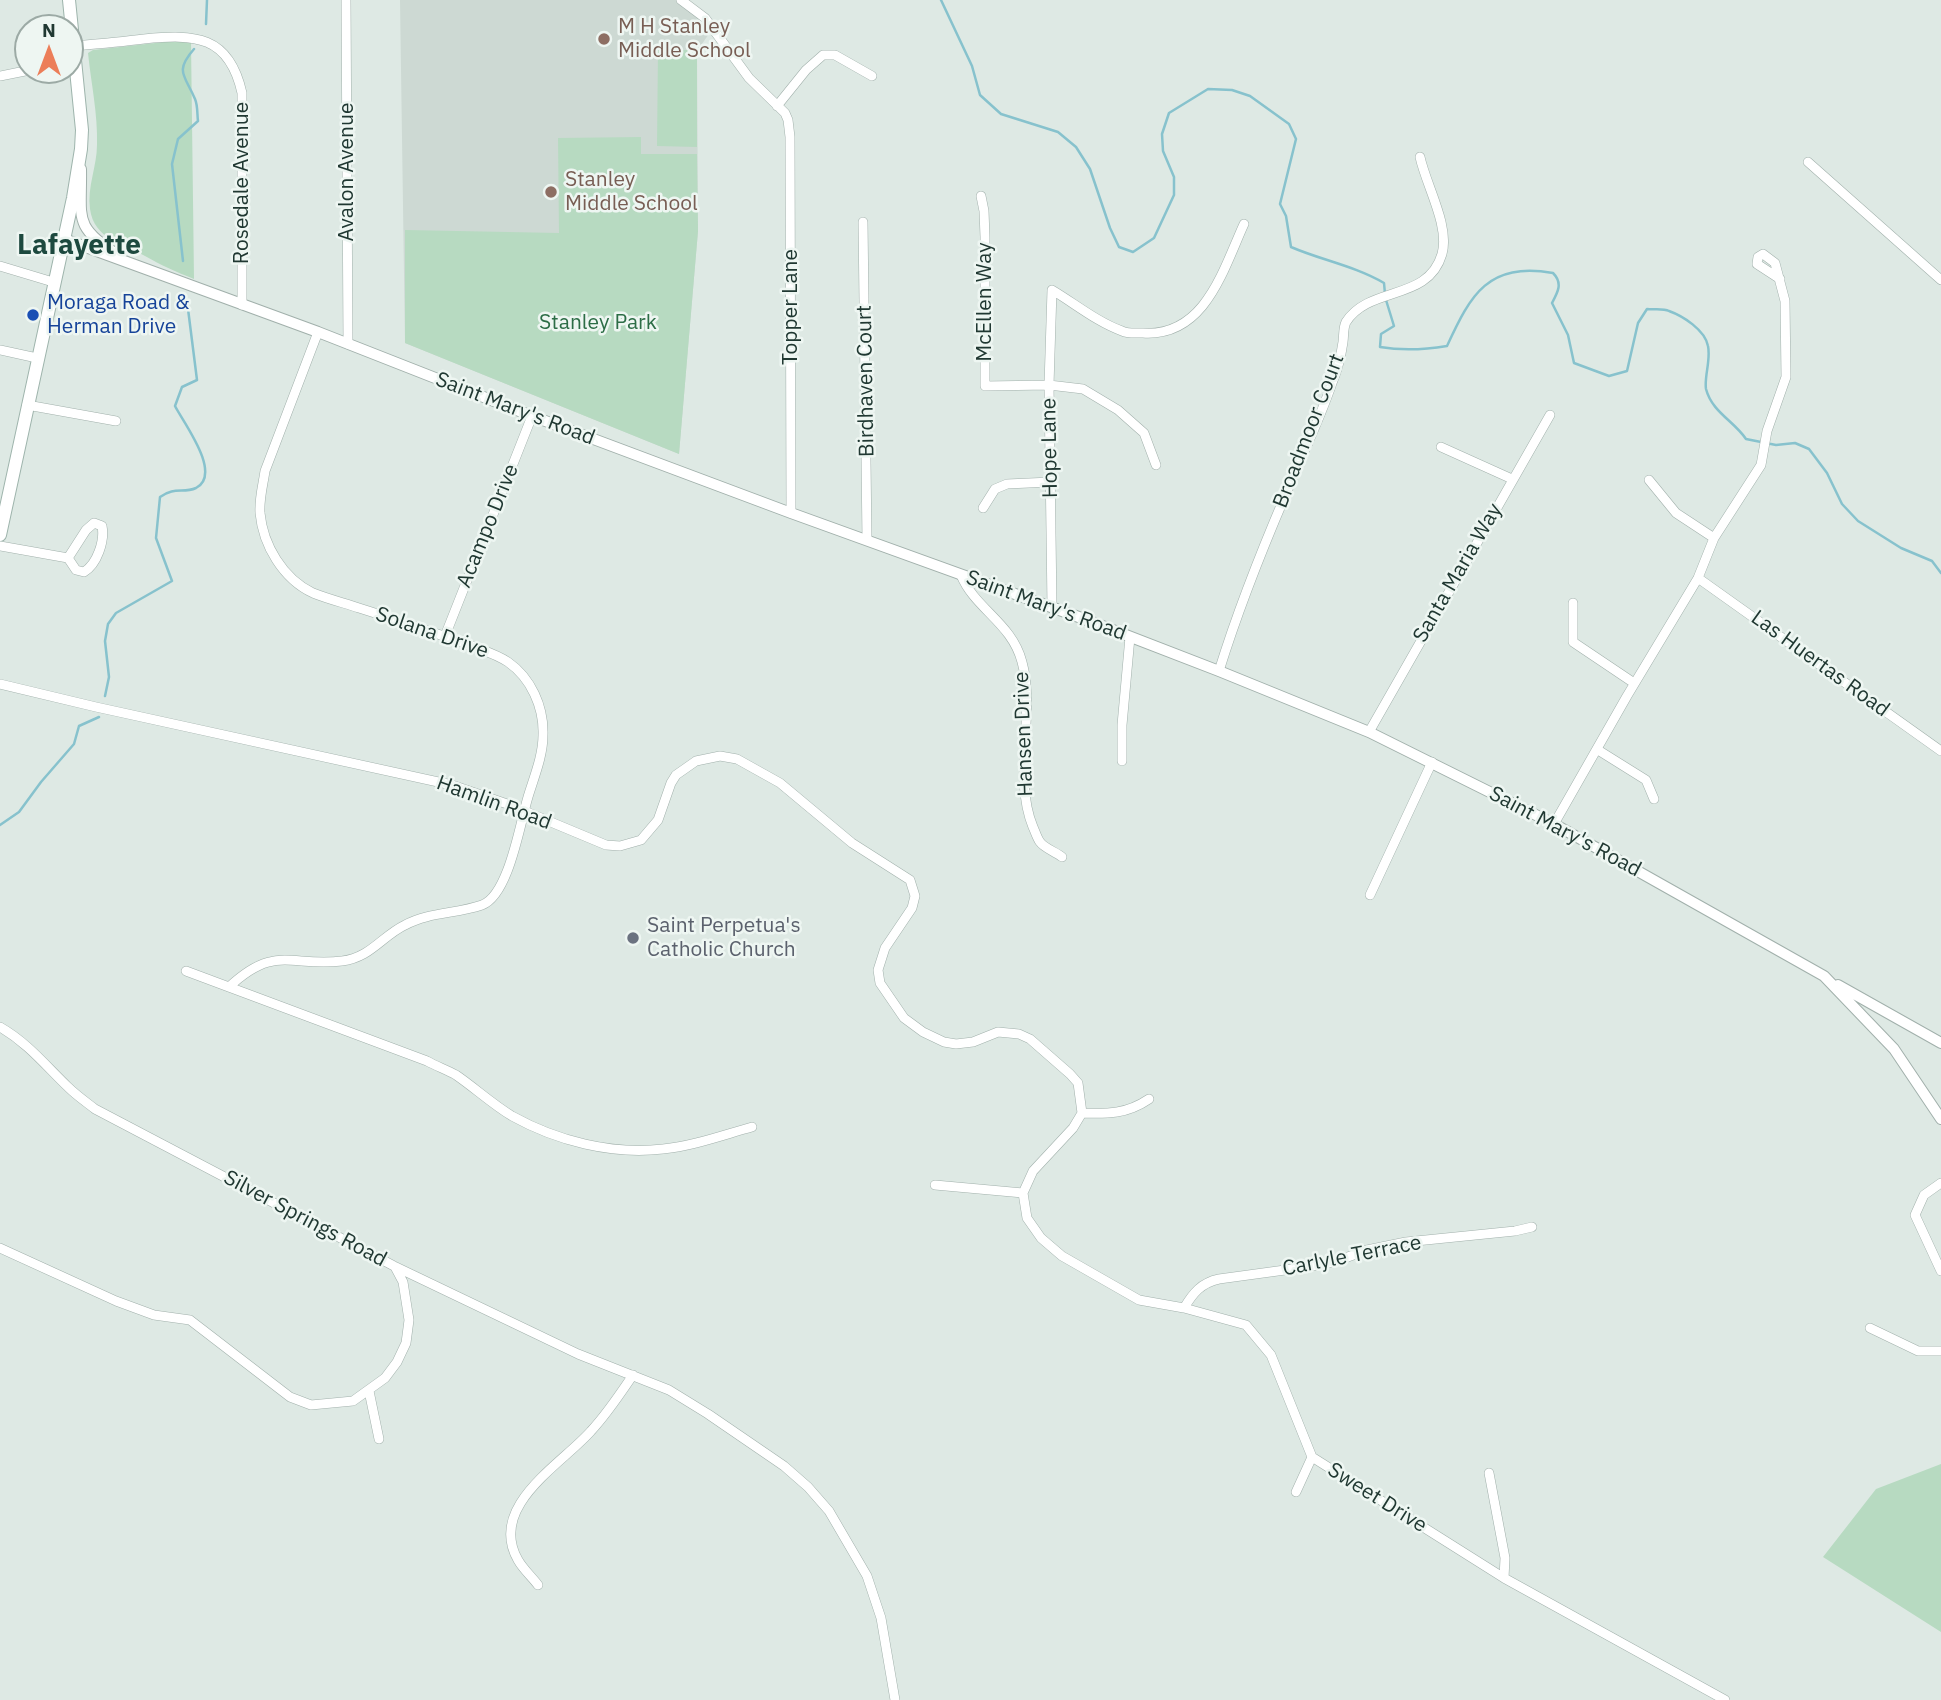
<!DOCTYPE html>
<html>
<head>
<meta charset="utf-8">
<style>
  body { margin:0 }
  #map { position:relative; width:1941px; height:1700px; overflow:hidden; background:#dee9e4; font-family:"IBM Plex Sans",sans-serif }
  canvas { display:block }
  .north { position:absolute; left:14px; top:14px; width:70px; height:70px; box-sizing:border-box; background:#eef6f2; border:2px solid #9caaa5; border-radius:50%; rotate:0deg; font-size:19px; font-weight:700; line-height:28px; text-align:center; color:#203832 }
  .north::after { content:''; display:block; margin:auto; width:24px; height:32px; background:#ec7e59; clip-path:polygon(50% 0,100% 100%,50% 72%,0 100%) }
</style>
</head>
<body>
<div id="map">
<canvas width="1941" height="1700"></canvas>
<div class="north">N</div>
</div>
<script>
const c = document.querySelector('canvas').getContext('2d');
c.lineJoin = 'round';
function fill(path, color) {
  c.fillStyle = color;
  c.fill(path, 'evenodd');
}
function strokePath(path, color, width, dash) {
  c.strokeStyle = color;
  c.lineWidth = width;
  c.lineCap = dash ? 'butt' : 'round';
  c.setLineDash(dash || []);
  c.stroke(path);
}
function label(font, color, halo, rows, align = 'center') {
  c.font = font + ' "IBM Plex Sans",sans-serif';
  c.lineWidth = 5;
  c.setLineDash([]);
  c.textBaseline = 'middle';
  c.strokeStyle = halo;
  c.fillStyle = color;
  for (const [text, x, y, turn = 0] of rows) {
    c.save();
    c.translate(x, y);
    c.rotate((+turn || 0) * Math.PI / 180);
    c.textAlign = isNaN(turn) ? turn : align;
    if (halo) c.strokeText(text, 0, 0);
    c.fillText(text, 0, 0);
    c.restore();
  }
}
fill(new Path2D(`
  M400,0H680L711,31L697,51L698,231L679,454L405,343Z`), '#cdd9d3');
fill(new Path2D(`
  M173,41L191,42L194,279C176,272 161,265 145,256C123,244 94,239 90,209C87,187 97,166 97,145C98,114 91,83 88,53L93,50Z
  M658,50H697V147L657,146Z
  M641,137V154H697L698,231L679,454L405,343V230L559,233L558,138Z
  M1941,1464V1632L1823,1557L1876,1489Z`), '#b7dac1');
strokePath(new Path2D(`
  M941,0L972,66L980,95L1001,114L1058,132L1076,147L1090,169L1110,228L1119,247L1133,252L1154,238L1174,195V177L1163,151L1162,134L1169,113L1208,89L1232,90L1250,96L1289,124L1296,139L1280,204L1286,216L1291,247C1321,260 1355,266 1384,283L1385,294
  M206,24L207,0
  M183,261L172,164L178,139L198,121C197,114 198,106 195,99C185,75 174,72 194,49
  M1386,300L1394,326L1381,334L1380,347C1403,351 1423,350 1447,346C1471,294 1488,262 1553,273C1563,283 1558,292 1552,303L1568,335L1574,363L1609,376L1627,371L1638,323L1647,309C1654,310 1663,308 1669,311C1683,316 1705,330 1708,346C1711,360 1704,377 1706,389C1712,412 1734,421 1746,439L1776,445L1795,443L1809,449L1827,473L1842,504L1858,521L1901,548L1932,561L1941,573
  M105,696L109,677L105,641L108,624L116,613L172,581L156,538L160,497C175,486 183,494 196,488C223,474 183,422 175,406L182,387L197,380L187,301
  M0,825L19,812L41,782L74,744L79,726L99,717`), '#87c2cd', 2.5);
const minor = new Path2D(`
  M346,0L348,344
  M681,0L705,18L749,78L785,113L788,120L790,137L791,513
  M74,46C97,44 120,42 144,39C195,34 229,35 242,93V305
  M0,76L30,70
  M777,106L806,70L823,55H835L872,76
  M1808,162L1941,280
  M981,196L984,211L985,237V386L1049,385L1083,389L1118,410L1144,433L1156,465
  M863,222L867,540
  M0,266L53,282
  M0,350L37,358
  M27,405L116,421
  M1441,447L1512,479
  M1649,480L1676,513L1714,538
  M983,508L995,489L1007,484L1051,482
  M0,546L68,558L76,570L84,572C97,564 105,541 102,526L94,523L86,530L68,558
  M961,575C975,609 1012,623 1022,662C1036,712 1012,776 1033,827C1035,831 1037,838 1040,842C1044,848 1056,852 1062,857
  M1698,578L1941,751
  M1573,603V642L1634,683
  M1052,607L1049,385L1052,290C1074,303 1097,322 1122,331C1128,334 1136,333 1143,333C1205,337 1223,270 1244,224
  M445,636L532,416
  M1219,671C1237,613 1261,552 1285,496C1300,459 1319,422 1332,383C1337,371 1341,356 1343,342C1344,335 1343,328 1346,322C1370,285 1428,302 1442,254C1450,226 1426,185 1420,157
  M0,684L96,707L452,785L510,805L606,845L620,846L641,840L658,820L671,783L676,775L696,761L720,756L737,759L780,783L852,843L910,880L915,896L912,908L885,948L878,970L880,983L904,1018L923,1032L944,1042L956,1044L973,1042L998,1032L1019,1034L1030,1039L1070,1074L1078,1083L1082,1113L1073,1128L1033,1171L1023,1193L1027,1218L1041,1238L1062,1256L1139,1300L1184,1308L1246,1325L1271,1355L1312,1457L1504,1578L1725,1700
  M1369,732L1550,415
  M1598,750L1646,780L1654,799
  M1122,761V725L1130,637
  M1554,824L1627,696L1698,578L1714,538L1761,465L1767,431L1786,377L1785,301L1775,263L1763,254L1758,257L1757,264L1780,279
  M1370,895L1432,762
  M186,971L427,1061C436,1066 447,1070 456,1075C475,1088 492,1104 512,1116C557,1141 612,1155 663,1149C693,1146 723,1135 752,1127
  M229,987C275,944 290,967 342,961C370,958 382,936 405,925C429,912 456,914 482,905C509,895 520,823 528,797C534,777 543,756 543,735C544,707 531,678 508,662C495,653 478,649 464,643C429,631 394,619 359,608C344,603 328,599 313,593C283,579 263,545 260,513C259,499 263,485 265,471L318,332
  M0,1027C28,1043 46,1066 68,1087C76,1095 86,1102 95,1109L394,1266L578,1354L669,1390L708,1414L784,1466L808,1487L829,1511L867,1576L881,1618L895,1700
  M1082,1113C1108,1114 1127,1114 1149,1099
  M1941,1183L1924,1195L1915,1215L1941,1271
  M935,1185L1023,1193
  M0,1248L116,1301L154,1315L190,1320L290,1397L311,1405L353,1401L385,1378L397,1362L406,1343L409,1320L403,1282L395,1267
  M1184,1308C1193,1293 1201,1283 1219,1279L1307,1267L1334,1262L1367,1250L1406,1242L1515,1231L1532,1227
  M1870,1328L1918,1351H1941
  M369,1391L379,1439
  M1489,1473L1505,1558L1504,1578
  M1296,1492L1312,1457
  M538,1585C532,1577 523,1569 518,1560C487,1506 562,1464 591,1431C607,1414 620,1394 633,1375`);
const tertiary = new Path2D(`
  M81,169C82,218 72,226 118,255
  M64,239L318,332L532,416L791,513L1087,620L1219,671L1369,732L1554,824L1824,976L1894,1049L1941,1119
  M1838,985L1941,1043`);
const secondary = new Path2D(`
  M0,535L73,198L81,149L82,130L69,0`);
strokePath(minor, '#a1b0ab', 10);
strokePath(tertiary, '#a1b0ab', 12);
strokePath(secondary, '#9eb4ac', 14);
strokePath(minor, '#fff', 9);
strokePath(tertiary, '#fff', 10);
strokePath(secondary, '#fff', 12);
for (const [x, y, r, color] of [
  [604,39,7,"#8d6e63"],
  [551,192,7,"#8d6e63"],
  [33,315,7,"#1a4fb4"],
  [633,938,7,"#6b7280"]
]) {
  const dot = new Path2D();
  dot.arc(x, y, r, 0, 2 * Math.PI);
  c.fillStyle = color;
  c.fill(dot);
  strokePath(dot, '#eef6f2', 2.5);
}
label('21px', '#785e54', '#eef6f2', [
  ["M H Stanley",618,27],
  ["Middle School",618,51],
  ["Stanley",565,180],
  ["Middle School",565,204]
], 'left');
label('21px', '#203832', '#eef6f2', [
  ["Avalon Avenue",347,172,-90],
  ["Rosedale Avenue",242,183,-90],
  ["McEllen Way",985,302,-90],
  ["Topper Lane",791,307,-90],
  ["Birdhaven Court",866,381,-91],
  ["Saint Mary's Road",515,409,21],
  ["Broadmoor Court",1309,431,-69],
  ["Hope Lane",1050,448,-91],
  ["Acampo Drive",488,526,-68],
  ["Santa Maria Way",1458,573,-60],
  ["Saint Mary's Road",1046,606,20],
  ["Solana Drive",432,633,19],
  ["Las Huertas Road",1820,664,36],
  ["Hansen Drive",1024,734,-92],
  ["Hamlin Road",494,803,20],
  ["Saint Mary's Road",1565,832,28],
  ["Silver Springs Road",305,1219,28],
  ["Carlyle Terrace",1352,1256,-11],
  ["Sweet Drive",1377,1498,32]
]);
label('21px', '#164399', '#eef6f2', [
  ["Moraga Road &",47,303],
  ["Herman Drive",47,327]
], 'left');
label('21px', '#2c6d46', '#eef6f2', [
  ["Stanley Park",598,323]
]);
label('21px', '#5b616d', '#eef6f2', [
  ["Saint Perpetua's",647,926],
  ["Catholic Church",647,950]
], 'left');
label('bold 28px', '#1d493f', '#eef6f2', [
  ["Lafayette",79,246]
]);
</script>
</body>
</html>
